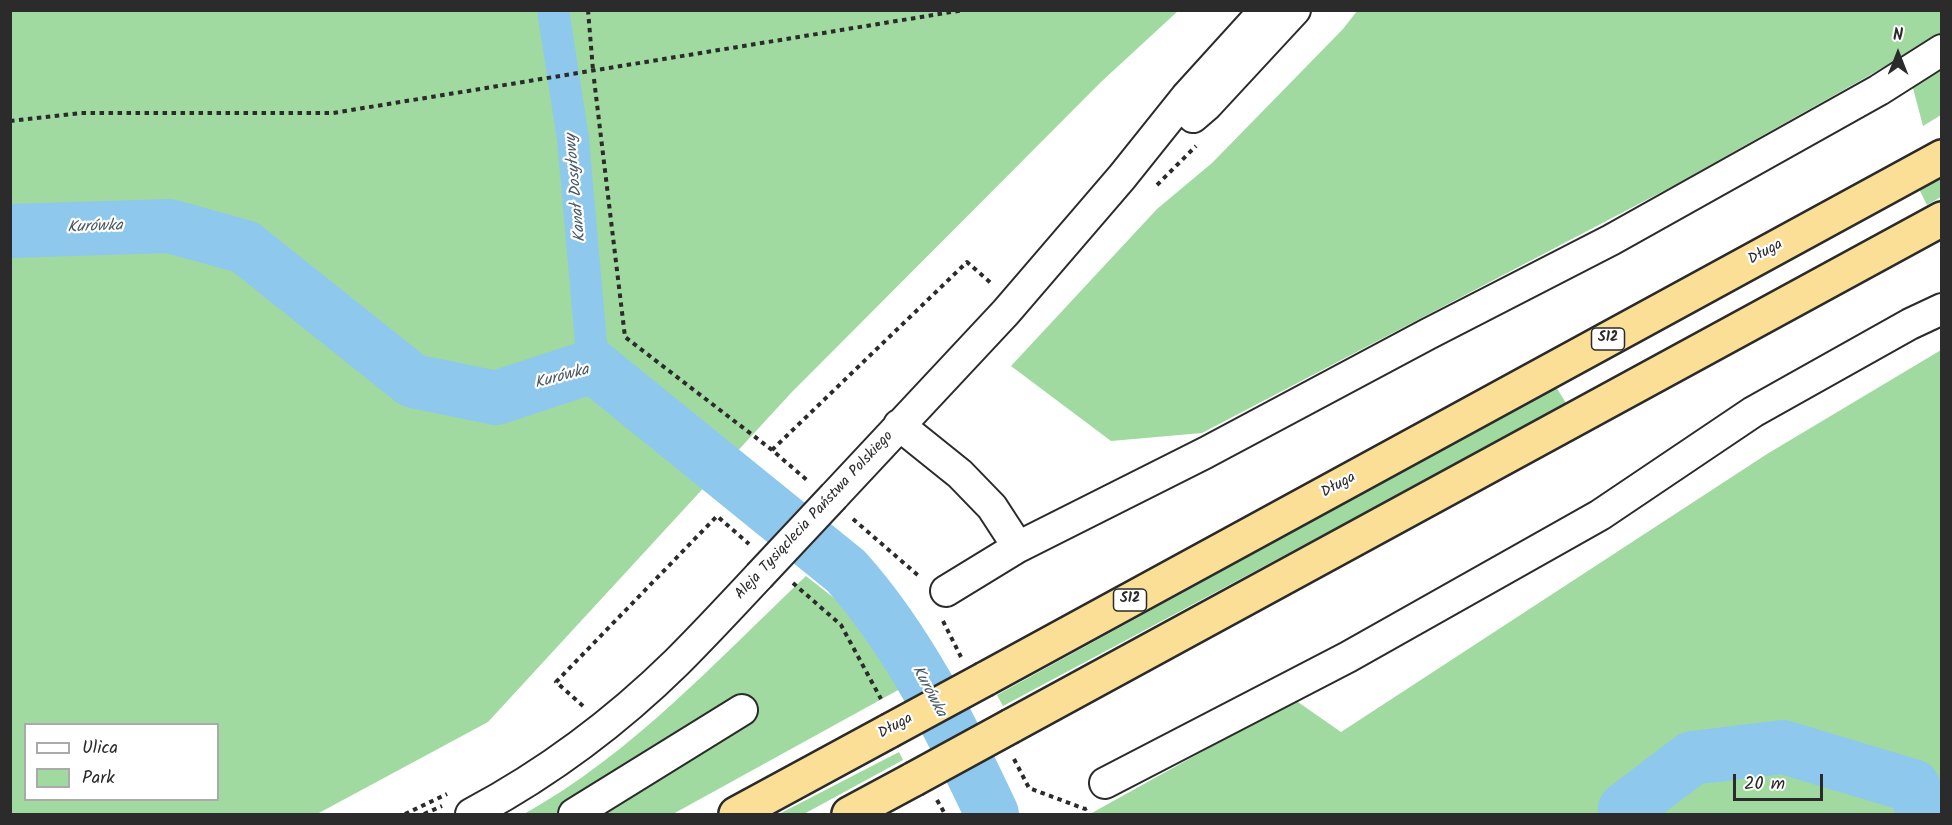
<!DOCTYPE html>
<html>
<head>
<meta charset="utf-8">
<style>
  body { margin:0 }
  #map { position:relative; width:1952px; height:825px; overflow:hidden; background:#fff; font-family:Kalam,sans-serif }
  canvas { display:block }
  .frame { position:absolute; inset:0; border:12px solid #2b2b2b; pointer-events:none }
  .legend { position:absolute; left:24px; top:723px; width:195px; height:78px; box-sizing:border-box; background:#fff; border:2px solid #aaa; margin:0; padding:8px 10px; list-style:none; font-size:18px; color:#2b2b2b }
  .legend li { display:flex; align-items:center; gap:12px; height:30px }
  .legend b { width:30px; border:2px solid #aaa }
  .north { position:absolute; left:1868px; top:24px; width:60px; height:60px; -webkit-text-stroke:4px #fff; paint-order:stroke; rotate:0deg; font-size:16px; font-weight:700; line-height:24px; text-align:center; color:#2b2b2b }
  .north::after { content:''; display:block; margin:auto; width:21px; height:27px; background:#2b2b2b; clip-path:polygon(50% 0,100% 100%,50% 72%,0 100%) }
  .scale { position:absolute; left:1733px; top:774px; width:90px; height:27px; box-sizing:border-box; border:3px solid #2b2b2b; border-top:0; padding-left:8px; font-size:18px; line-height:21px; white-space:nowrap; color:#2b2b2b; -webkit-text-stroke:4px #fff; paint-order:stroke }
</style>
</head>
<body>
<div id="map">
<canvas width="1952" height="825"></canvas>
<div class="frame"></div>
<ul class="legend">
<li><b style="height:8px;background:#fff"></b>Ulica</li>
<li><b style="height:16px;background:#a0daa0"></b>Park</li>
</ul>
<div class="north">N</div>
<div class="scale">20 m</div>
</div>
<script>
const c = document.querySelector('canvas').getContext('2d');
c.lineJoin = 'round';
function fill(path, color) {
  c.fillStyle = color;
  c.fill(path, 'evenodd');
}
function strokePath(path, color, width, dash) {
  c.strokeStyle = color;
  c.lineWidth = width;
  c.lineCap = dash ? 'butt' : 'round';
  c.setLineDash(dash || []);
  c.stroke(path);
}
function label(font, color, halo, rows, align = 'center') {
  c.font = font + ' Kalam,sans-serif';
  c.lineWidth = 4.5;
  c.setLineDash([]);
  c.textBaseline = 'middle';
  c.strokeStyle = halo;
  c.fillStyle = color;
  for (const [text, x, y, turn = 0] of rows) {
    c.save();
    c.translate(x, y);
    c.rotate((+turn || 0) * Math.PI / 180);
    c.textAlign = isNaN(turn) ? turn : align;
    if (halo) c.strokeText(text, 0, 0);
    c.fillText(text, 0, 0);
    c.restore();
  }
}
fill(new Path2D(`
  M10,11L11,10L1178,11L1101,82L791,393L488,722L317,814H11ZM26,724H218V800H26Z
  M1357,11H1941V115L1923,126L1910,77L1902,57L1673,186L1202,433L1111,441L1011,366L1157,209L1212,163L1343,29Z
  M1941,177V197L1927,205L1919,189Z
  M1941,350V814H1090L1295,700L1341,732L1767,454Z
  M1556,387L1566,403L1442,471L1003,706L997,695Z
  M806,576L843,605L879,655L900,689L673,814H524C632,754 717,660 806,576Z
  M899,752L903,760L804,814H779Z`), '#a0daa0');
strokePath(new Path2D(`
  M553,10L573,139L593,366`), '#8ec8ed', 32);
strokePath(new Path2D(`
  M10,231L169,226L245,247L413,381L496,398L593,366L846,571C908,640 953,731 992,814
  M1625,814V809L1692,758L1783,747L1913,786L1925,814`), '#8ec8ed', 54);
const minor = new Path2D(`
  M1193,117L1207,105L1295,10
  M899,425L960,474L992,507L1018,547
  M834,496L1006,312L1122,177L1186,97L1265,10
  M946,591L1018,547L1205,453L1428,334L1611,240L1879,90L1942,50
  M1105,783L1348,657L1600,515L1753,412L1910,324L1942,309
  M471,814C546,774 616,722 677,662C705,634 732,605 759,576
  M574,814L742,710`);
const highway = new Path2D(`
  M985,679L1942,157
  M1011,726L1942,219
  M736,814L889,731
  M849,814L914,779`);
strokePath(minor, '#2b2b2b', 34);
strokePath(highway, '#2b2b2b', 38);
strokePath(new Path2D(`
  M588,10L593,70
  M594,79L625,337L772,450L808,481
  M10,121L81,113H333L964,10
  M1157,185L1196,146
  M772,450L967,262L992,284
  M853,519L920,577
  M793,583L841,625L881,699
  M943,621L961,657
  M583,706L556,682L717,516L749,544
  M1014,759L1029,788L1085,809L1090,807
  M937,800L945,814
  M405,814L447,794
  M424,814L442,806`), '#2b2b2b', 4, [4.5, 4.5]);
strokePath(minor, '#fff', 30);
strokePath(highway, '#fbdf96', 33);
const minorBridge = new Path2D(`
  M759,576L834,496`);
const highwayBridge = new Path2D(`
  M889,731L985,679
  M914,779L1011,726`);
strokePath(minorBridge, '#2b2b2b', 34, []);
strokePath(highwayBridge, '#2b2b2b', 38, []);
strokePath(minorBridge, '#fff', 30);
strokePath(highwayBridge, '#fbdf96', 33);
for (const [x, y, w] of [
  [1608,339,33],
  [1130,600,33]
]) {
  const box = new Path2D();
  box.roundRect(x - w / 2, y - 11, w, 22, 4.5);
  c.fillStyle = '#fff';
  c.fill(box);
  strokePath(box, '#2b2b2b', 1.5);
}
label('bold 14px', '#2b2b2b', null, [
  ["S12",1608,339],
  ["S12",1130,600]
]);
label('15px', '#2b2b2b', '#fff', [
  ["Długa",1766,253,-29],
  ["Długa",1339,486,-29],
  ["Aleja Tysiąclecia Państwa Polskiego",815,516,-47],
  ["Długa",896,727,-29]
]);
label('italic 16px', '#495a65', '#fff', [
  ["Kanał Dosyłowy",577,188,-95],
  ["Kurówka",95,228,-2],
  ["Kurówka",562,378,-15],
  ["Kurówka",928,692,62]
]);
</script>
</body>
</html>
